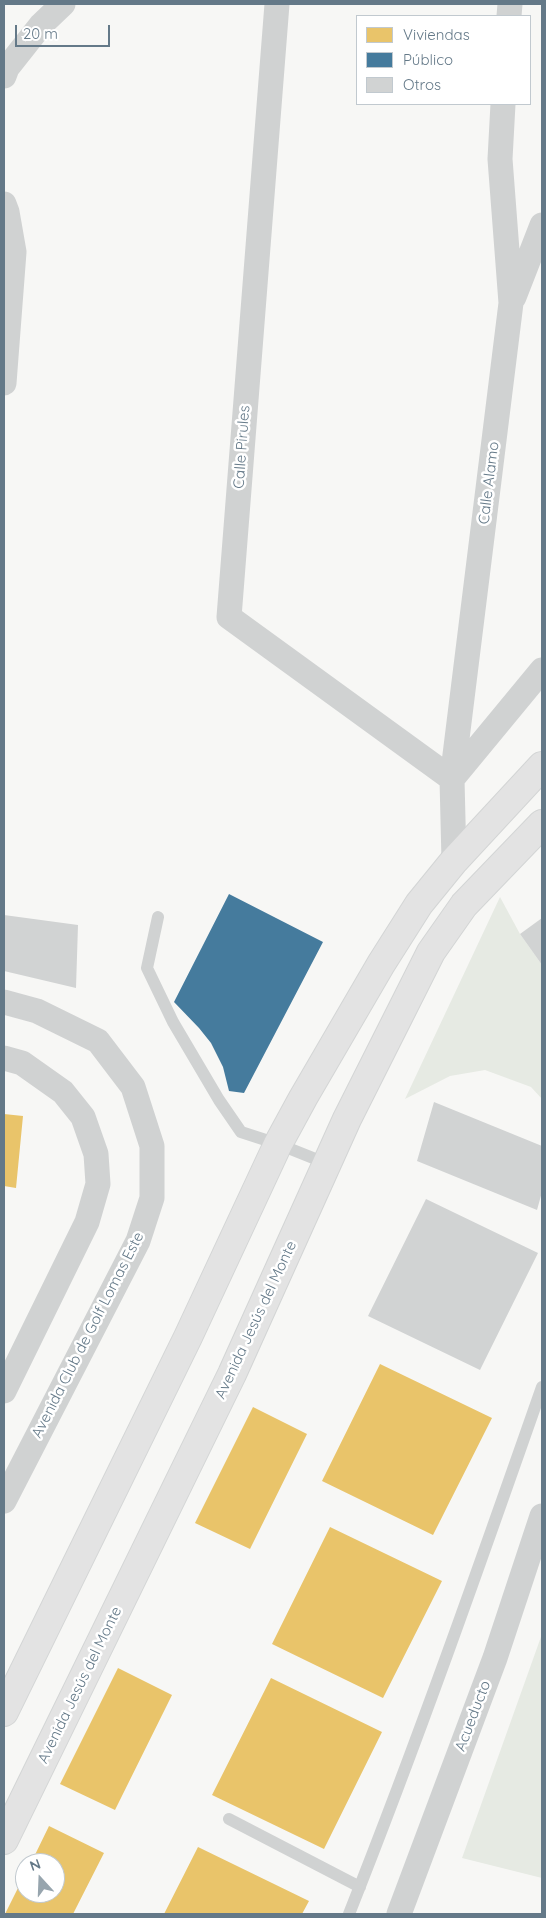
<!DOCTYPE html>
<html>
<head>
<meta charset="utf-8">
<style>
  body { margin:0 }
  #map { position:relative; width:546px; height:1918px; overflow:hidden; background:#f7f7f5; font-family:Quicksand,sans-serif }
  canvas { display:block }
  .frame { position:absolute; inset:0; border:5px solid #647988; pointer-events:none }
  .legend { position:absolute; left:356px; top:15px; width:175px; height:90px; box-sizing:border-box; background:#fff; border:1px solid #c1c9cf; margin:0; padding:6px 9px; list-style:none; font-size:15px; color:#647988 }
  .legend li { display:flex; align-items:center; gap:10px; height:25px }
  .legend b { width:25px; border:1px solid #c1c9cf }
  .north { position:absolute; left:15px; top:1853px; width:50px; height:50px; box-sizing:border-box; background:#fff; border:1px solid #c1c9cf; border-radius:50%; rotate:340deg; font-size:14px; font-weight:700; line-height:20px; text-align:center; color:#647988 }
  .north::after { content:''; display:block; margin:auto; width:18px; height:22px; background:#97a5ae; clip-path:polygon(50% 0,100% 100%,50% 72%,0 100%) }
  .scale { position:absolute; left:15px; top:25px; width:95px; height:22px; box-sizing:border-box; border:2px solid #647988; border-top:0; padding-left:6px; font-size:15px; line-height:18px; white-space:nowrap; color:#647988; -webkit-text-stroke:4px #fff; paint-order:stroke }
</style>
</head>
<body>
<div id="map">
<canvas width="546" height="1918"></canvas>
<div class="frame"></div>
<ul class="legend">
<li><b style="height:14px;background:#e9c46a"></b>Viviendas</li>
<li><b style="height:14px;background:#457b9d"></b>Público</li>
<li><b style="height:14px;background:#d1d3d3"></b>Otros</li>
</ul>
<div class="north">N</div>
<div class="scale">20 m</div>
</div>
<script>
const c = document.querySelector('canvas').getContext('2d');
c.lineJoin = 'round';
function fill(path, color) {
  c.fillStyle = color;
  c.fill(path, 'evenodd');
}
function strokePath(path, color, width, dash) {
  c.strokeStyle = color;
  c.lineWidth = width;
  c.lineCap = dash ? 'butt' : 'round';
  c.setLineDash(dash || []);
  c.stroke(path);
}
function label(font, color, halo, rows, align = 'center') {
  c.font = font + ' Quicksand,sans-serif';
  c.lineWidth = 5;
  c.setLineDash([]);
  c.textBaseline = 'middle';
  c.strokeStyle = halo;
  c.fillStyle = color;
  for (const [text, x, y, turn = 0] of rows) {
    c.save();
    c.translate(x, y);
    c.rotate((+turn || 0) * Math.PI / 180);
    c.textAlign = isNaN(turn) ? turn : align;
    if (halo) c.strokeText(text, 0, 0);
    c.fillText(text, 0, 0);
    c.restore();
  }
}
fill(new Path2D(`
  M500,897L520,934L542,965V1099L531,1087L485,1070L450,1076L405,1099Z
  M542,1634V1878L462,1858Z`), '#e6eae3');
fill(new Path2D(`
  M4,1114L23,1116L16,1188L4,1186Z
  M380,1364L492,1418L433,1535L322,1481Z
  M253,1407L307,1434L250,1549L195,1523Z
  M330,1527L442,1581L383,1698L272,1644Z
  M118,1668L172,1695L115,1810L60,1784Z
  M271,1678L382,1732L324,1849L212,1795Z
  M49,1826L104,1853L73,1914H5L25,1874V1893H55V1863H31Z
  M198,1847L309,1901L302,1914H164Z`), '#e9c46a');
fill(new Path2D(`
  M229,894L323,942L244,1093L229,1091L223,1067L211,1043L199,1028L174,1002Z`), '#457b9d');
fill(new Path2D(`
  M4,915L78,925L76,988L4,971Z
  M542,918V965L520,934Z
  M434,1102L542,1146V1192L537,1210L417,1161Z
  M426,1199L538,1253L480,1370L368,1316Z`), '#d1d3d3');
const secondary = new Path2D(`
  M4,1712L188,1337L278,1144L303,1098L381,964L419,904L454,861L542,766
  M4,1840L232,1374L347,1119L431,952L464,905L542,824`);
strokePath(secondary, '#d3d5d5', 30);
strokePath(new Path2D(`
  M158,917L147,968L173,1022L219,1100L241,1132L278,1144L328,1164
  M229,1819L360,1887
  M349,1914C418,1740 480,1564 542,1387`), '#d0d2d2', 12);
strokePath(new Path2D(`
  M277,4L229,617L452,779L542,670
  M509,16L510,4
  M4,76L7,68L41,25L63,4
  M4,204L7,212L14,252L4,383
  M514,297L542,225
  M454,861L452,779L511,303L500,159L503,104
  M4,1002L37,1011L98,1041L133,1087L152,1146V1198L138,1241L4,1501
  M4,1058L22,1063L63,1092L83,1117L96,1154L98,1184L87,1222L4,1391
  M399,1914L495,1658L542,1516`), '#d0d2d2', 25);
strokePath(secondary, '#e3e3e3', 28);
label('15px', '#647988', '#fff', [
  ["Calle Pirules",242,447,-86],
  ["Calle Alamo",489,483,-83],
  ["Avenida Jesús del Monte",256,1320,-65],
  ["Avenida Club de Golf Lomas Este",88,1335,-63],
  ["Avenida Jesús del Monte",80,1685,-64],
  ["Acueducto",473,1716,-69]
]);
</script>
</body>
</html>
